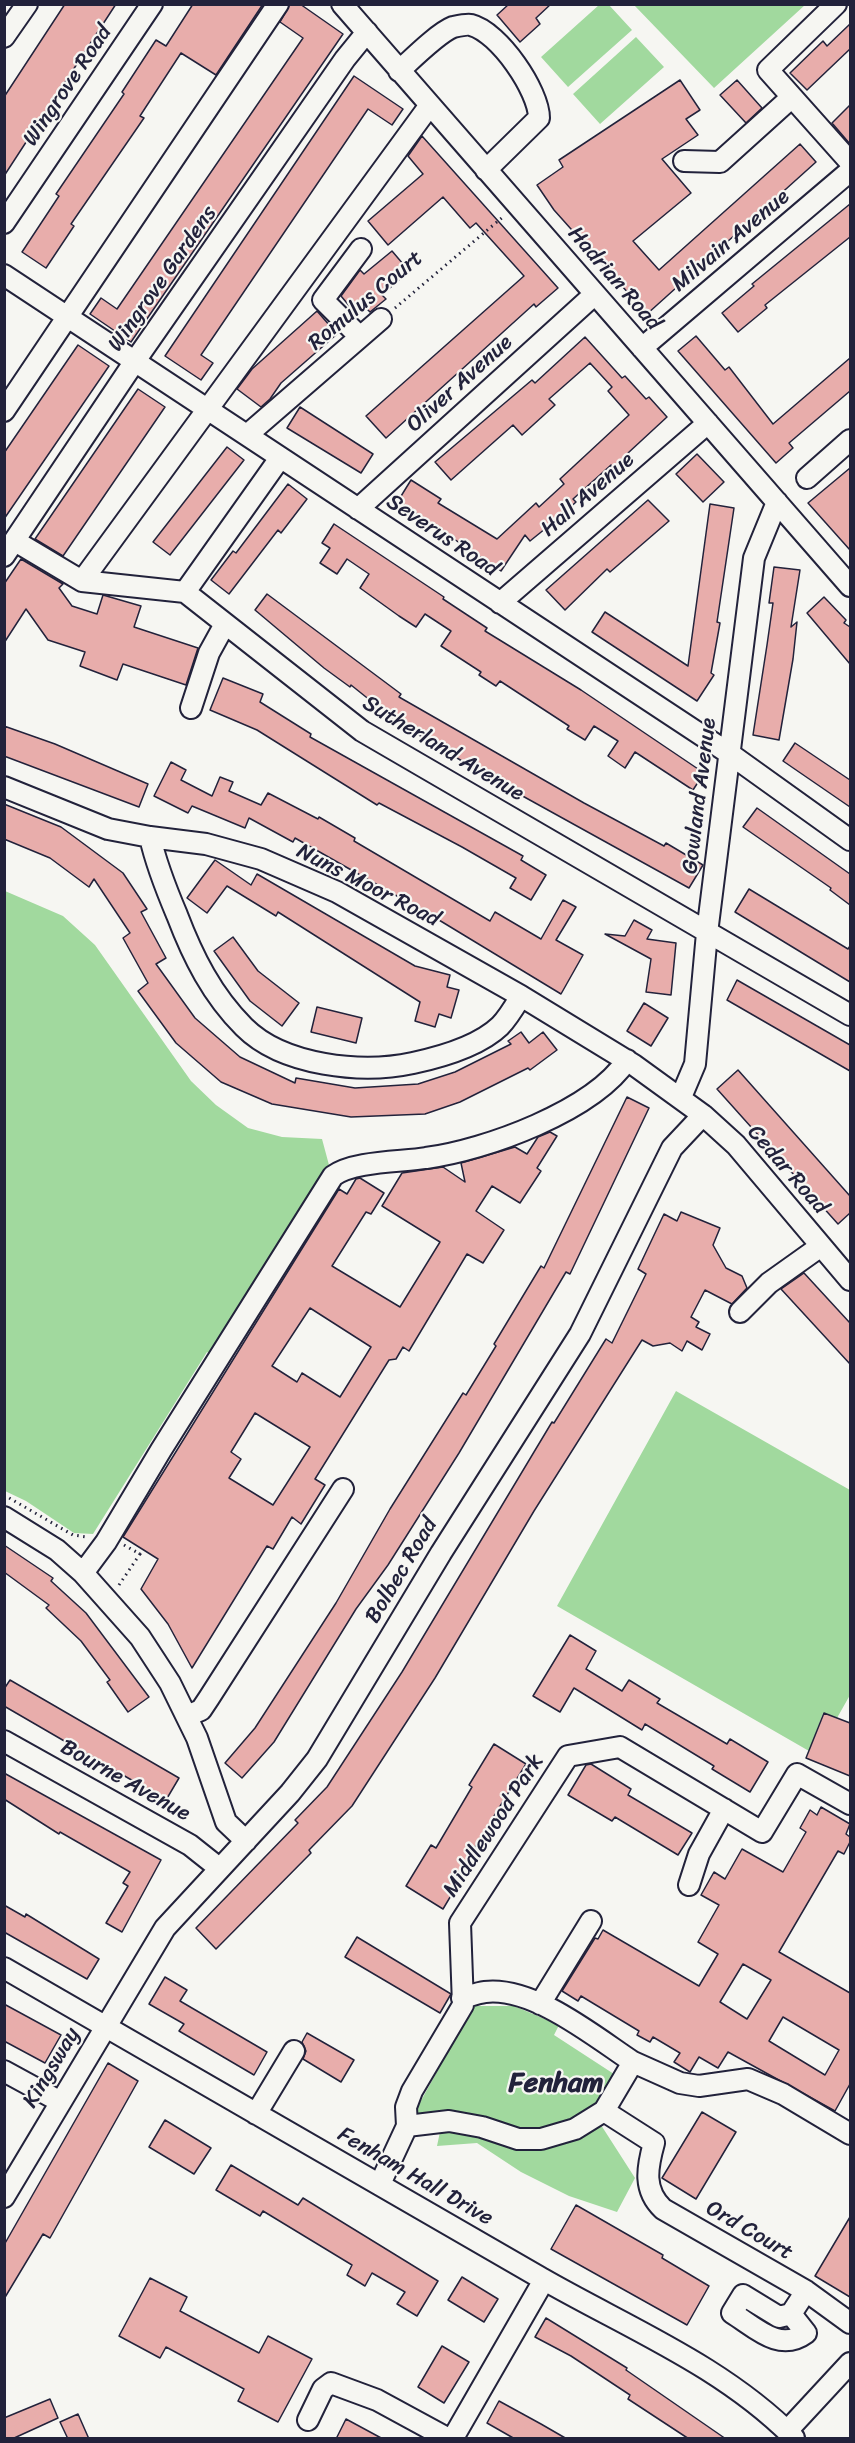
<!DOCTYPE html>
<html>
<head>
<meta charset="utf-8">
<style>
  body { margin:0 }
  #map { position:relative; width:855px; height:2443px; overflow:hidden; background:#f6f6f2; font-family:Sriracha,sans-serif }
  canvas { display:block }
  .frame { position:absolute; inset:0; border:6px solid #22223b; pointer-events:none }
</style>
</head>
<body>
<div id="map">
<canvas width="855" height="2443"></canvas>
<div class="frame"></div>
</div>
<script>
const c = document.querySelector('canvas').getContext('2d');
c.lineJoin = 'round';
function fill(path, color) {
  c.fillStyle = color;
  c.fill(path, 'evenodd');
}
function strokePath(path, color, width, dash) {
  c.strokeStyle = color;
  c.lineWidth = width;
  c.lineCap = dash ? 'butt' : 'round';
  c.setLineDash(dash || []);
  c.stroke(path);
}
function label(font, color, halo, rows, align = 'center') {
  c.font = font + ' Sriracha,sans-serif';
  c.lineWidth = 4.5;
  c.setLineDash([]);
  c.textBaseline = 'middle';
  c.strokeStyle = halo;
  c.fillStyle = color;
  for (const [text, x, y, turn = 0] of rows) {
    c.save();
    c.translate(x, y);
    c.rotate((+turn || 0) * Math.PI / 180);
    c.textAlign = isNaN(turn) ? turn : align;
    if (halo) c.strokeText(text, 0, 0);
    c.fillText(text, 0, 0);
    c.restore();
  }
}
fill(new Path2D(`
  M599,5H609L632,30L568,87L541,57Z
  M634,5H805L714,88Z
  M636,37L664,67L600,124L573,94Z
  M5,891L63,916L95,945L191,1081L216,1105L248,1128L282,1137L322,1139L329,1165L328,1171L210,1354L207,1352L93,1534L74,1533L26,1501L5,1491Z
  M676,1391L850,1490V1695L837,1718L823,1713L809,1751L557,1606Z
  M473,2006H514L559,2025L554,2035L617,2076L592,2111L635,2178L617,2212L569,2196L521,2172L477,2143L437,2146L444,2113L415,2118L417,2108Z`), '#a1d99e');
const building = new Path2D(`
  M65,4H116L4,176V97Z
  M193,4H263L216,75L181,53L140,116L144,118L71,224L74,226L46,268L22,252L59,196L56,194L124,94L122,92L156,40L166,46Z
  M290,4H300L343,34L131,342L90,314L101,298L117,309L303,38L280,22Z
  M509,4H551L536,18L540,24L520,42L497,15Z
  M850,24V49L807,90L790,73L823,41L827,46Z
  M354,76L403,109L392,125L368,109L201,355L213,363L201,380L165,356Z
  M680,80L700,110L686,119L698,135L662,159L691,193L633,241L659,270L800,144L816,162L647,314L554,210L537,185L563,167L559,160Z
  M737,80L762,108L746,123L720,95Z
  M850,105V144L832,123Z
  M422,136L558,288L536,307L534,304L386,438L366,416L524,276L476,223L470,228L443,197L388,245L368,221L423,174L408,156Z
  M850,204V237L765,305L767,308L738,332L722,313L754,286L752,284Z
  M392,251L409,271L382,295L386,299L370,312L366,308L357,315L341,296L360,270L364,274Z
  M317,311L337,334L281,383L270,399L261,407L237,389L252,369Z
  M696,336L725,370L729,367L773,424L850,358V391L789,443L793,448L776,463L678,351Z
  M585,337L622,378L625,376L646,399L649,397L667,417L628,453L630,455L614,469L611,465L573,499L576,502L556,520L530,541L525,535L501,571L398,501L411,480L441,499L438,503L497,539L536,503L539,507L564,484L560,479L629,415L608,391L612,387L590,363L549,399L555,405L522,435L513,425L451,480L435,462L532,380L535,383Z
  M78,345L109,366L4,519V453Z
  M138,389L165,407L63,556L35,539Z
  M300,407L373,454L361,473L287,428Z
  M227,447L244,460L170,555L153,542Z
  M697,454L724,482L703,502L676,474Z
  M850,468V550L808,503Z
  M288,484L307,499L281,533L278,530L229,594L211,580L233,551L236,553Z
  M648,500L669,521L610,572L607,569L565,610L546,590Z
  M710,504L734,508L717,622L720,623L711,673L714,675L697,701L592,632L605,612L688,666Z
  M334,524L444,597L443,599L487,628L485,631L581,690L704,773L693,790L635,752L625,768L608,756L618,741L594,726L585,740L567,729L569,726L500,681L496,686L479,675L481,672L441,646L451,631L425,614L416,627L399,616L360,588L369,574L347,559L337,574L320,563L330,548L322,543Z
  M21,559L63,584L59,588L72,606L97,614L103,595L141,606L134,627L198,648L186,685L123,664L117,680L80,666L85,652L48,640L26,609L4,643V584Z
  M774,567L800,570L791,627L797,622L793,659L779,740L753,735L767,645L773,603H769Z
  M267,594L401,694L399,697L584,803L664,846L666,843L703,865L689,888L490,778L396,721L351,685L350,687L324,668L255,610Z
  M824,597L846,620L844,623L850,627V664L807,613Z
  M223,678L263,694L260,702L311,734L310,737L523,856L521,860L546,875L531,900L510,888L516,878L462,847L379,803L377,805L257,730L210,710Z
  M4,726L55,744L148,784L139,807L4,756Z
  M795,743L850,780V807L783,761Z
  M171,762L186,770L181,780L212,796L220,777L233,782L229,791L261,805L268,793L318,819L319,817L355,838L354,841L490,921L495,912L541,939L563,900L576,907L556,940L583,955L561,994L434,917L295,838L293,842L249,818L245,828L192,806L188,813L154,796Z
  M4,804L61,827L123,873L147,909L141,912L166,958L156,964L195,1018L240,1057L295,1083L296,1078L355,1088L418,1084L455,1072L511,1044L508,1041L521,1032L529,1043L543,1032L557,1050L530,1070L528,1068L460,1102L425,1114L351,1117L272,1104L221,1082L176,1043L138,991L148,983L123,938L130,933L94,879L89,887L50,858L4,839Z
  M757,808L850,874V905L830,890L831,888L743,827Z
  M215,860L251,885L257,874L415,966L450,975L447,987L459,990L451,1018L439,1014L435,1027L415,1021L420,1002L278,912L276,916L227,886L207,913L187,898Z
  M749,889L848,949L850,946V982L735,912Z
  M634,920L652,930L647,939L676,943L671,995L646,992L651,959L605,934L625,936Z
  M233,937L258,971L299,1003L282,1026L250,1001L214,951Z
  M737,980L850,1045V1071L727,1000Z
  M644,1003L668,1018L651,1046L627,1031Z
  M317,1007L362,1018L356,1043L311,1032Z
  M738,1070L850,1196V1213L838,1224L717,1089Z
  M627,1097L649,1108L570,1274L566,1272L459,1453L388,1565L356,1609L274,1742L242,1778L225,1763L255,1728L336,1603L390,1509L463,1393L466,1395L496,1346L494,1344L541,1266L544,1268Z
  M550,1132L557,1136L537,1168L541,1171L520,1203L492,1186L476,1211L504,1230L483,1263L467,1254L409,1351L403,1347L396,1359L389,1360L315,1479L325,1485L301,1524L292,1517L273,1549L267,1546L192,1668L168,1624L141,1589L158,1559L123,1537L339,1189L347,1194L356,1179L360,1178L384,1193L371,1214L366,1212L332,1266L400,1307L440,1242L382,1206L402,1173L443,1167L465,1182L461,1163L515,1147L527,1154L538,1137ZM310,1308L371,1347L340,1397L302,1373L297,1382L272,1366ZM255,1413L310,1447L273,1505L229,1478L241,1459L231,1452Z
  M681,1212L720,1228L713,1245L726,1268L742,1276L747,1288L732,1304L705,1290L691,1317L699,1322L696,1327L710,1334L702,1350L687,1341L682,1351L670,1343L653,1346L642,1340L534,1511L435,1678L352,1806L309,1850L311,1853L216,1949L196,1928L298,1823L295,1820L327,1787L402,1672L552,1422L554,1423L606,1339L612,1343L646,1274L638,1269L664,1214L677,1221Z
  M804,1273L850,1323V1364L781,1289Z
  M4,1545L53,1578L51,1581L86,1613L149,1697L128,1712L107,1682L110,1680L81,1641L46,1608L49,1605L4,1572Z
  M570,1635L596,1651L586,1669L622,1691L629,1680L660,1699L657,1703L727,1744L730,1739L768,1762L750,1792L712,1769L714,1766L645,1724L642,1730L574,1688L560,1712L533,1696Z
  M10,1680L179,1778L166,1800L4,1706V1689Z
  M824,1713L850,1723V1776L806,1758Z
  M494,1744L526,1764L464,1865L468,1867L443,1909L406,1886L431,1845L436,1848L472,1787L469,1785Z
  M591,1764L631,1789L628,1795L692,1833L678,1855L615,1817L612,1821L568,1795L586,1765Z
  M4,1773L161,1860L122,1932L106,1923L128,1886L123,1883L130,1872L60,1832L59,1834L4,1799Z
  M821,1807L850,1824L846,1834L850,1837V1842L844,1854L838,1851L779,1952L850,1993V2084L835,2111L728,2052L718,2068L699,2057L690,2072L674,2062L680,2053L653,2037L650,2042L637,2035L639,2031L581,1996L578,2001L562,1991L595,1938L598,1939L603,1930L699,1986L718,1954L698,1942L719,1905L701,1895L714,1872L725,1879L742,1849L783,1872L806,1832L800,1828L810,1810L817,1815ZM743,1964L771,1980L747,2019L720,2002ZM783,2017L839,2050L825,2075L769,2041Z
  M4,1905L25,1917L26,1914L99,1959L87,1979L4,1932Z
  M357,1937L451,1994L440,2013L345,1957Z
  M165,1977L187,1990L180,2001L267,2052L254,2075L179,2031L184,2024L149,2004Z
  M4,2004L61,2035L45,2063L4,2041Z
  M307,2033L354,2060L341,2082L303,2059L306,2051L302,2042Z
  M108,2063L138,2081L50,2238L43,2234L4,2299V2245Z
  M702,2112L736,2132L696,2199L662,2178Z
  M165,2120L211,2148L194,2174L149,2147Z
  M231,2165L298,2205L303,2198L438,2281L417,2316L397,2304L405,2292L372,2273L365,2286L347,2275L352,2265L263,2211L260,2216L216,2190Z
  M576,2205L663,2255L662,2258L709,2286L687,2325L551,2249Z
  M850,2217V2297L815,2276Z
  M462,2277L498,2299L484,2322L448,2300Z
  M150,2278L187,2297L180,2311L259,2353L268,2336L312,2359L278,2422L238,2401L244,2389L166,2347L160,2358L119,2336Z
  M546,2318L627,2368L626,2370L726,2439H689L628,2399L630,2395L571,2356L535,2337Z
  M442,2346L469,2362L444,2403L418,2387Z
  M50,2399L58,2418L12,2439H4V2418Z
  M499,2401L541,2424L567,2439H515L487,2423Z
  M78,2414L89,2439H68L60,2422Z
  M346,2419L383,2439H336Z`);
fill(building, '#e8adab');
strokePath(building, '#22223b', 1.5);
const minor = new Path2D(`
  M342,4L850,586
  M836,4L768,70L850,162
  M4,37L27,4
  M399,71C412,59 438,33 453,27C458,26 467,24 471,25C499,32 539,91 539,118L486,170
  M684,161L720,162L792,97
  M4,223L152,4
  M4,275L730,754L850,840
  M360,337L323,300L361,249
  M642,348L850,171
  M4,411L278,4
  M247,435L381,319
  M807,478L850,440
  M358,509L595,294
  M15,541L82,581L185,592L362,731L850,1015
  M4,556L135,361L345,59L367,32
  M82,581L430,105
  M185,592L280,458
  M500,603L708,423
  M191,708L209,653L225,624
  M4,787L108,829L150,837L206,844L261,859L337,892L521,996L634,1065L703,1115L736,1145L850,1280
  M150,837C156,864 166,889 177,915C193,957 212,995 244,1027C283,1066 362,1074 413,1063C441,1057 478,1047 500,1026C508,1018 515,1006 521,996
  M681,1097L695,1064L707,933L754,558L777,502
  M740,1312L769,1283L821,1246
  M4,1517L57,1550L83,1573L140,1637L170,1683L197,1738L226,1822L246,1841
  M83,1573L106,1542L161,1450L333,1176C353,1161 401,1162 426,1158C486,1150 593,1111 627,1060
  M187,1716L201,1710L209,1698L343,1489
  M4,1741L190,1845L219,1868
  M689,1885L699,1854L724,1809
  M4,1968C183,2072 362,2175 541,2278C628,2328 723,2366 794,2438
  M540,2004L591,1921
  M633,2062L680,2083L699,2086L748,2079L783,2094L850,2134
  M4,2071L59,2101
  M604,2111L654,2143C647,2168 643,2190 663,2209L806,2291L850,2323
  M256,2114L294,2051
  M407,2126L449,2121L482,2127L518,2139H541L575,2129L604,2111L633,2062C595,2037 533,1986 485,1992C477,1993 470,1996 462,1998
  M380,2184L407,2126L406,2107L412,2091L463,2005L460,1923L568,1756L620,1747L762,1832L797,1774L850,1804
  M4,2197L165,1928L290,1793L317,1759L441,1553L580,1334L672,1148L703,1115
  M791,2314L806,2333C779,2353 755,2327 732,2313L743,2295L779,2317L791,2314L806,2291
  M308,2420L323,2389L331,2383L377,2400L447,2438
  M787,2431L850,2363
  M453,2438L544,2280`);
strokePath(minor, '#22223b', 24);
strokePath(new Path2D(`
  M395,308L504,216
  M4,1495L73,1535L87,1537
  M124,1545L140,1554L143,1550
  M119,1585L140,1554`), '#22223b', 3, [1.5, 4.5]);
strokePath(minor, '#f6f6f2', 20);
label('22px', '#22223b', '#f6f6f2', [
  ["Wingrove Road",68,86,-56],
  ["Milvain Avenue",731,241,-40],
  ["Wingrove Gardens",163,279,-55],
  ["Hadrian Road",614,279,49],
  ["Romulus Court",366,301,-40],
  ["Oliver Avenue",460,384,-42],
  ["Hall Avenue",588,495,-41],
  ["Severus Road",442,536,34],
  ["Sutherland Avenue",443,749,31],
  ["Gowland Avenue",700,796,-83],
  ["Nuns Moor Road",368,886,27],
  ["Cedar Road",787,1170,49],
  ["Bolbec Road",402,1571,-59],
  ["Bourne Avenue",125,1781,29],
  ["Middlewood Park",494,1826,-57],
  ["Kingsway",52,2068,-59],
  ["Fenham Hall Drive",415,2177,30],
  ["Ord Court",749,2231,30]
]);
label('bold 28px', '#22223b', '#f6f6f2', [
  ["Fenham",556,2084]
]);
</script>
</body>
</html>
